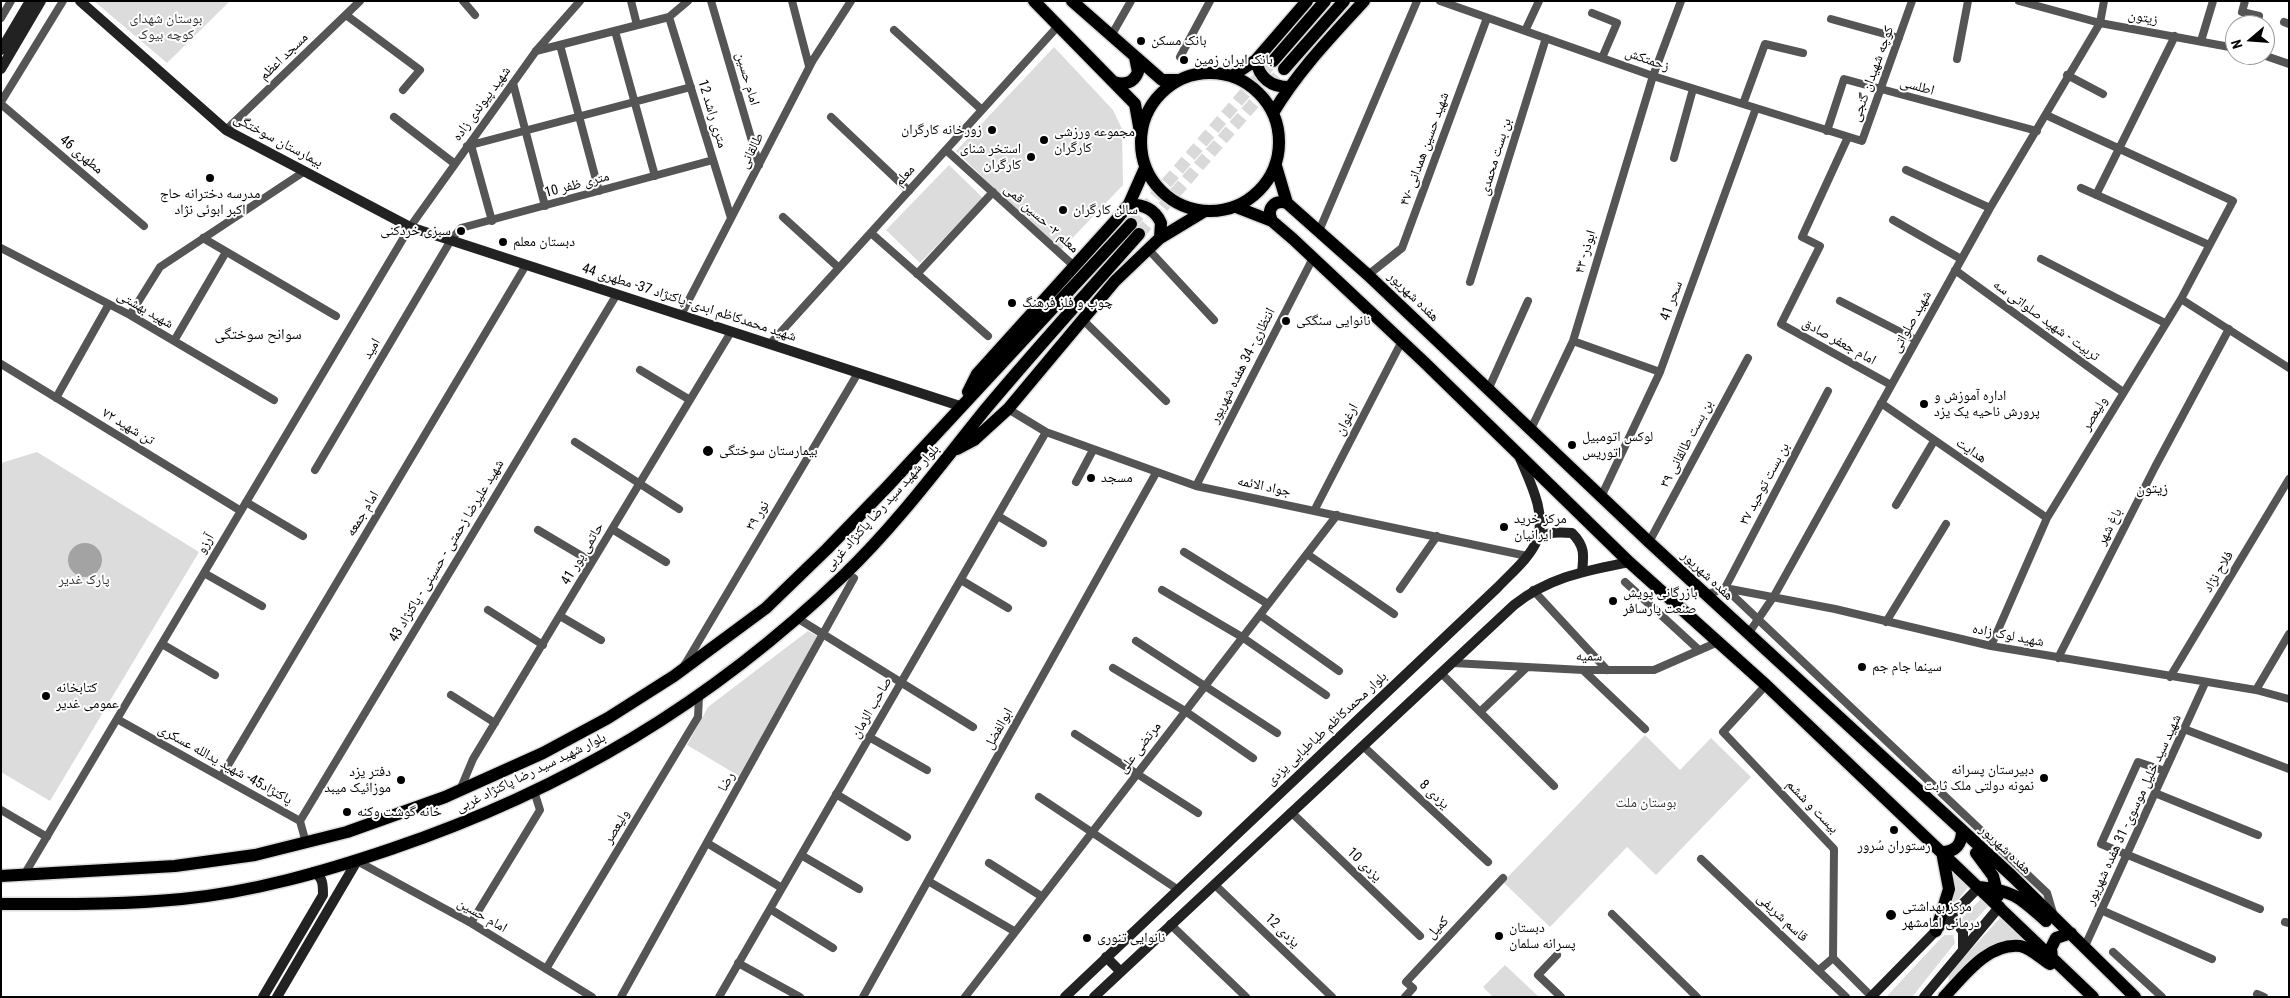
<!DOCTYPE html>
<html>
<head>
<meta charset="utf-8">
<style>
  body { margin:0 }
  #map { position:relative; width:2290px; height:998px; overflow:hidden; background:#fff; font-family:"Roboto Condensed",sans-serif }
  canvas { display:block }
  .frame { position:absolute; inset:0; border:2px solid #000; pointer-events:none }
  .north { position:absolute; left:2225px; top:15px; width:50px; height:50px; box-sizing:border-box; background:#fff; border:1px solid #999; border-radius:50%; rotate:252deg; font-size:14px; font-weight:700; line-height:20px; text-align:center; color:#000 }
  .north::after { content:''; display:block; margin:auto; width:18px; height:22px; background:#000; clip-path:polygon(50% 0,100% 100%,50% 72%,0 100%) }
</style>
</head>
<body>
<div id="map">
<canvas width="2290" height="998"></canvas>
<div class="frame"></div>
<div class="north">N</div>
</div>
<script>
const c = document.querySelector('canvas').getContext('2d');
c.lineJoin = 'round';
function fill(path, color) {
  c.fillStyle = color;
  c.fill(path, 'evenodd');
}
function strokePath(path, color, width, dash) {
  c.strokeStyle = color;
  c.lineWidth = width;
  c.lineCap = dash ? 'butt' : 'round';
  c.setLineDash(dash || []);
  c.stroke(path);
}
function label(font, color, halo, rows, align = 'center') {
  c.font = font + ' "Roboto Condensed","Noto Naskh Arabic",sans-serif';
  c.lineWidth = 4;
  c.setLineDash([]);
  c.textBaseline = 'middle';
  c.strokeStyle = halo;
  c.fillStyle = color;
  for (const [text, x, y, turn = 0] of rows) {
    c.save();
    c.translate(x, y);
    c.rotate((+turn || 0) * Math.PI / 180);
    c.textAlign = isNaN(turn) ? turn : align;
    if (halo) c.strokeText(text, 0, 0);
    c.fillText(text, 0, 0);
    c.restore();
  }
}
fill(new Path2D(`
  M94,1H230L167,63Z
  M1054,47L1113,110L1122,129L1123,185L1059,252L956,151Z
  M949,165L983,198L920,263L886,230Z
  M37,452L199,552L50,801L1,772V463Z
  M808,631L817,636L739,776L687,745L708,707Z
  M1645,735L1680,770L1711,738L1751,777L1656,875L1627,847L1550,927L1503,882Z
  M1946,862L1970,885L1946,915Z
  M1986,899L1990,904L1969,927L1963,926L1961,919L1980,900Z
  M2002,916L2041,952C2035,948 2027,941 2021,940C1991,936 1969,963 1949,981L1948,974Z
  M1944,935H1953L1955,943L1912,997H1886Z
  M1505,965L1539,997H1493L1483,987Z`), '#dcdcdc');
fill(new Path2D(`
  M68 560a17 17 0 1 1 34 0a17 17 0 1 1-34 0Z`), '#a3a3a3');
strokePath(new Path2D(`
  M1131,224L1273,61
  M1139,234L1284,69`), '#d9d9d9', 12, [12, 6]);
const primary = new Path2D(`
  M1034,1L1135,104L1140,132
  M1072,1L1162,80H1179
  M1256,60C1259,78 1271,87 1289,87
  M1273,61L1325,1
  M1284,69L1344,1
  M1141 142a69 69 0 1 1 138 0a69 69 0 1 1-138 0Z
  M1232,76L1256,60L1307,1
  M1114,82C1125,86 1134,82 1138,72L1135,57
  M1273,113C1298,71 1331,37 1364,1
  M1276,166L1287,203L1368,275L1649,542L2012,876L2135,997
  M1129,204C1144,205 1155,209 1161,223L1160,238
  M1236,207L1272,221L1293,239L1424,362L1629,562L1766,685L2093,997
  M1272,221C1266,209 1274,199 1287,203
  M968,392L977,374L1117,219L1129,204L1145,168
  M957,449L974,440L1008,409L1115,281L1160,238L1203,212
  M1976,853L1993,876L1998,896
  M1,876L175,866L255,855L347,832L445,797L543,753L608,718L674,676L766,608L827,549L887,487L1131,224
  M1979,887C2015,891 2020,898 2046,921
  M1,904C61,904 122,905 182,899C253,892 323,872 391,849C565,790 711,703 844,575C896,525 939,467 984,411C1034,351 1087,293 1139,234
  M1936,931L1949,889L1942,852C1956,852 1962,844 1962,830
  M2052,958L2051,948L2056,938L2071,933
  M1944,997C1964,976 1987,943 2020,946C2029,947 2042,959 2050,964`);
strokePath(primary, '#dbdbdb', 15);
strokePath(new Path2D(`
  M463,1L475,15
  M631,1L637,25
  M711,1L759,165
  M792,1L809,66
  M1440,1L1653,76L1862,141L1912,1
  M2019,1L2100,23L2235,48
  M2245,1L2242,12L2259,16L2257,25
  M1592,13L1617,23L1602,58
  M346,15L420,70L403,90
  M669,17L731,218
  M1,18L11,1
  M1831,19L1899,38
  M2284,22L2289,24
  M894,30L982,110
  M615,31L655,176
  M1525,31L1539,1
  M1111,36L1131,1
  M2201,41L2213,1
  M560,45L599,191
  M536,51L669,17L688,1
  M2263,55L2289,64
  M1180,57L1210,1
  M1957,59L1968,1
  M2067,75L2103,94
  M513,83L545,206
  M1,102L63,1
  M1,104L144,226
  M1743,104L1765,44L1803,53
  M394,117L455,164
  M831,117L909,191
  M226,130L360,1
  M1827,131L1844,79L2037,131
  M1848,137L1802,237L1820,246L1781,324L1891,385
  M471,145L492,221
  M467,146L691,87
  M946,150L1074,266
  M1674,158L1693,89
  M1906,170L1990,208
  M2081,188L2209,245
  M2096,195L2175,36
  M783,217L839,268
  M1893,220L1961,259
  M1319,231L1417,1
  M871,233L988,336
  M203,238L336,316
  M1,248L130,315L274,400
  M1148,249L1214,320
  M2041,259L2165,323
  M1955,270L2123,392
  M917,274L993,192
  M1368,275L1402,248L1487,18
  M1470,282L1546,38
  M2181,299L2289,368
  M1840,301L1916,340
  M130,315L160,267L305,171
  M681,315L813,60L851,1
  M1083,320L1166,401
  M174,341L226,252
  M1573,341L1660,372
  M770,344L1059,25
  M1,364L241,511
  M640,370L690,400
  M1488,390L1528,301
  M1828,391L1725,588L1835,609L1991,646L2256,690L2289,699
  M56,398L109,304
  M1881,403L2047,518
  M1008,409L1046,432L1196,486L1527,556
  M1530,431L1573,341L1653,76L1681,1
  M575,442L679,509
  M315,470L451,240L461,228L713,160
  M1076,482L1093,450
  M1196,486L1313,258
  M1601,497L1660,372L1756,108
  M246,502L303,536
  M1896,505L1934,441
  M1314,511L1402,341
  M998,516L1043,543
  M612,529L666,562
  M538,530L592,562
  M1649,542L1748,358
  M1184,552L1268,604
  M1307,554L1394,614
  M204,573L262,606
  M961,580L1008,608
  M1625,582L1699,650
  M1400,589L1437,536
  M1162,590L1242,637L1326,695
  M1533,590L1607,670
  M1706,595L1725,588L2047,893L2053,913
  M488,610L543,645
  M1260,615L1339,671
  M560,616L601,640
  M797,618L973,727
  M1886,622L1946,524
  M1748,634L1774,596L1990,208L2100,23L2104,1
  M1136,641L1277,733
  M162,644L215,675
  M1991,646L2047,518L2181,299L2233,201L2046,115
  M2058,658L2155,467L2229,329
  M1453,663L1583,670H1654L1718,642
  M684,666L858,373
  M1113,668L1185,711L1253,758
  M1583,670L1645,729
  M1442,674L1554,786
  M2170,677L2289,479
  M1766,685L1723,732L1834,849L1833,958L1871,996
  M2256,690L2289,634
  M451,695L495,723
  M1480,712L1526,668
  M117,719L300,821L306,843
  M2184,729L2289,769
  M1075,734L1198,813
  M869,737L927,770
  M1363,746L1488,862
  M2165,771L2138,762L2101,844L2260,909
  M221,777L526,265
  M460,790L473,759L731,332
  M2155,793L2258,835
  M836,794L907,837
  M1039,797L1177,889
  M1,810L47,837
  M1291,812L1420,936
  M300,821L617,294
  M707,843L782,888
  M801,855L859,889
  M1701,859L1846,997
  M357,861L471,923L592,997
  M989,863L1041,896
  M24,875L410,227L536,51L580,1
  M928,881L1014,931
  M1214,884L1332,997
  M770,909L833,948
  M2101,910L2212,959
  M1612,914L1697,997
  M2285,922L2289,923
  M471,923L540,810L534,791
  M1170,924L1246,997
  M2085,946L2205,683
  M2113,952L2162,997
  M1557,955L1538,975L1561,997
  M738,963L800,997
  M546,969L698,717L699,696
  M1819,970L1833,958
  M2257,994L2264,997
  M621,997L854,578
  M719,997L1046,432
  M863,997L1156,473
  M965,997L1337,515
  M1405,997L1413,988L1406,982L1503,878`), '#555', 8);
strokePath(new Path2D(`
  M80,1L226,130L410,227L960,406
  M1,50L30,1
  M1,69L41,1
  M1537,540C1547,531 1560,532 1572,533C1585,546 1584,555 1582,572
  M1943,923H1957L1963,932V949
  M1106,957L1120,971
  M263,997L323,895C323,884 323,878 314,872
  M277,997L357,861
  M1065,997L1497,588C1510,574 1530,558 1537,540C1547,514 1530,482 1520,458
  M1094,997L1514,605C1549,577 1585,571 1629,562
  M1871,997L1979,887
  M1924,997L2000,906`), '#222', 10);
strokePath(primary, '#000', 12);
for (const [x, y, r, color] of [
  [1141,41,5,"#000"],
  [1184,60,5,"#000"],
  [992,130,5,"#000"],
  [1044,140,5,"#000"],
  [1031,157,5,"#000"],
  [210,178,5,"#000"],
  [1063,210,5,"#000"],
  [461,231,5,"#000"],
  [503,242,5,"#000"],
  [1012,303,5,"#000"],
  [1286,321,5,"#000"],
  [1924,404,5,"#000"],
  [1572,445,5,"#000"],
  [708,451,6,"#000"],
  [1091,478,5,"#000"],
  [1504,527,5,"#000"],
  [1613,601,5,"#000"],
  [1862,667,5,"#000"],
  [46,696,5,"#000"],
  [2044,778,5,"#000"],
  [401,780,5,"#000"],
  [347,812,5,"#000"],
  [1894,830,5,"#000"],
  [1891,915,6,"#000"],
  [1499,936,5,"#000"],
  [1087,938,5,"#000"]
]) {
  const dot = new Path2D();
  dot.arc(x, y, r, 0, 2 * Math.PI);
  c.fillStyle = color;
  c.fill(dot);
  strokePath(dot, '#fff', 2);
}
label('14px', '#000', '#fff', [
  ["زیتون",2143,18,10],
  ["مسجد اعظم",284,57,-44],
  ["زحمتکش",1647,60,19],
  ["کوچه شهیدان گنجی",1873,74,-70],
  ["امام حسین",747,79,74],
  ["اطلسی",1917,87,15],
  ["شهید پیوندی زاده",482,104,-54],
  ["12 متری راشد",712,114,73],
  ["بیمارستان سوختگی",278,141,28],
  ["شهید حسین همدانی -۴۷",1425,149,-70],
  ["طالقانی",752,151,-63],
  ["مطهری 46",81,155,40],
  ["بن بست محمدی",1496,157,-73],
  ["معلم",905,176,-48],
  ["10 متری ظفر",577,185,-15],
  ["معلم ۲- حسین قمی",1041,219,42],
  ["ابوذر- ۴۳",1586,252,-73],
  ["هفده شهریور",1413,297,44],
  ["سحر 41",1672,301,-70],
  ["شهید محمدکاظم ابدی- پاکنژاد 37- مطهری 44",689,303,18],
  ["شهید بهشتی",145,310,30],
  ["تربیت - شهید صلواتی سه",2046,321,36],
  ["شهید صلواتی",1912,322,-61],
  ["امام جعفر صادق",1839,342,29],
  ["امید",372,349,-59],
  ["انتظاری- 34 هفده شهریور",1243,366,-63],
  ["ولیعصر",2095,414,-59],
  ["ارغوان",1347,420,-62],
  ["۷۲ تن شهید",128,427,31],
  ["بن‌ بست طالقانی ۳۹",1687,444,-62],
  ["هدایت",1971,451,34],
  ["بن بست توحید ۳۷",1765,484,-62],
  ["جواد الائمه",1264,487,12],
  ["بلوار شهید سید رضا پاکنژاد غربی",882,508,-48],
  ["امام جمعه",363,514,-59],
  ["نور ۳۹",758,516,-59],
  ["باغ شهر",2110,527,-63],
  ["آرزو",206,544,-59],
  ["شهید علیرضا زحمتی - حسینی - پاکنژاد 43",447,551,-59],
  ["حاتمی پور 41",583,554,-59],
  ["فلاح نژاد",2219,572,-59],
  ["هفده شهریور",1707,576,43],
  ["شهید لوک زاده",2008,636,11],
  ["سمیه",1589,657,1],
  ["صاحب الزمان",872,708,-60],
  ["ابوالفضل",999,729,-61],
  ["بلوار محمدکاظم طباطبایی یزدی",1327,729,-43],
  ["مرتضی علی",1140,748,-52],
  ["پاکنژاد45- شهید یدالله عسکری",225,765,29],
  ["بلوار شهید سید رضا پاکنژاد غربی",531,773,-26],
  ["رضا",727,782,-61],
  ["یزدی 8",1434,795,43],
  ["بیست و ششم",1812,807,46],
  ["شهید سید خلیل موسوی- 31 هفده شهریور",2134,810,-65],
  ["ولیعصر",617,827,-59],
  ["هفده شهریور",2005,850,43],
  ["یزدی 10",1364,865,44],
  ["امام حسین",482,916,30],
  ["قاسم شریفی",1782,918,43],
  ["کمیل",1438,928,-46],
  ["یزدی 12",1282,931,44]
]);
label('14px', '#333', '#fff', [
  ["بوستان شهدای",166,19],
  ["کوچه بیوک",166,35],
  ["پارک غدیر",84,580],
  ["بوستان ملت",1646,803]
]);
label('14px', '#000', '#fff', [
  ["بانک مسکن",1151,41],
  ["بانک ایران زمین",1194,60],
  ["زورخانه کارگران",982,130,"right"],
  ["مجموعه ورزشی",1054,132],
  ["کارگران",1054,148],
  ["استخر شنای",1021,149,"right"],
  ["کارگران",1021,165,"right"],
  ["مدرسه دخترانه حاج",210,194,"center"],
  ["اکبر ابوئی نژاد",210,210,"center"],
  ["سالن کارگران",1073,210],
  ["سبزی خردکنی",451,231,"right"],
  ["دبستان معلم",513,242],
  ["چوب و فلز فرهنگ",1022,303],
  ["نانوایی سنگکی",1296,321],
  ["اداره آموزش و",1934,396],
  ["پرورش ناحیه یک یزد",1934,412],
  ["لوکس اتومبیل",1582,437],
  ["اتوریس",1582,453],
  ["بیمارستان سوختگی",719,451],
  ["مسجد",1101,478],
  ["مرکز خرید",1514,519],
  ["ایرانیان",1514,535],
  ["بازرگانی پویش",1623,593],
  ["صنعت پارسافر",1623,609],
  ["سینما جام جم",1872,667],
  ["کتابخانه",56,688],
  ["عمومی غدیر",56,704],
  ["دبیرستان پسرانه",2034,770,"right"],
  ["نمونه دولتی ملک ثابت",2034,786,"right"],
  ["دفتر یزد",391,772,"right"],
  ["موزائیک میبد",391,788,"right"],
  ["خانه گوشت وکنه",357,812],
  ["رستوران سُرور",1894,846,"center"],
  ["مرکز بهداشتی",1902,907],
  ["درمانی امامشهر",1902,923],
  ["دبستان",1509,928],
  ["پسرانه سلمان",1509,944],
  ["نانوایی تنوری",1097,938]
], 'left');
label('15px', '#000', '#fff', [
  ["سوانح سوختگی",258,335],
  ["زیتون",2152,489]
]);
</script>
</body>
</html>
